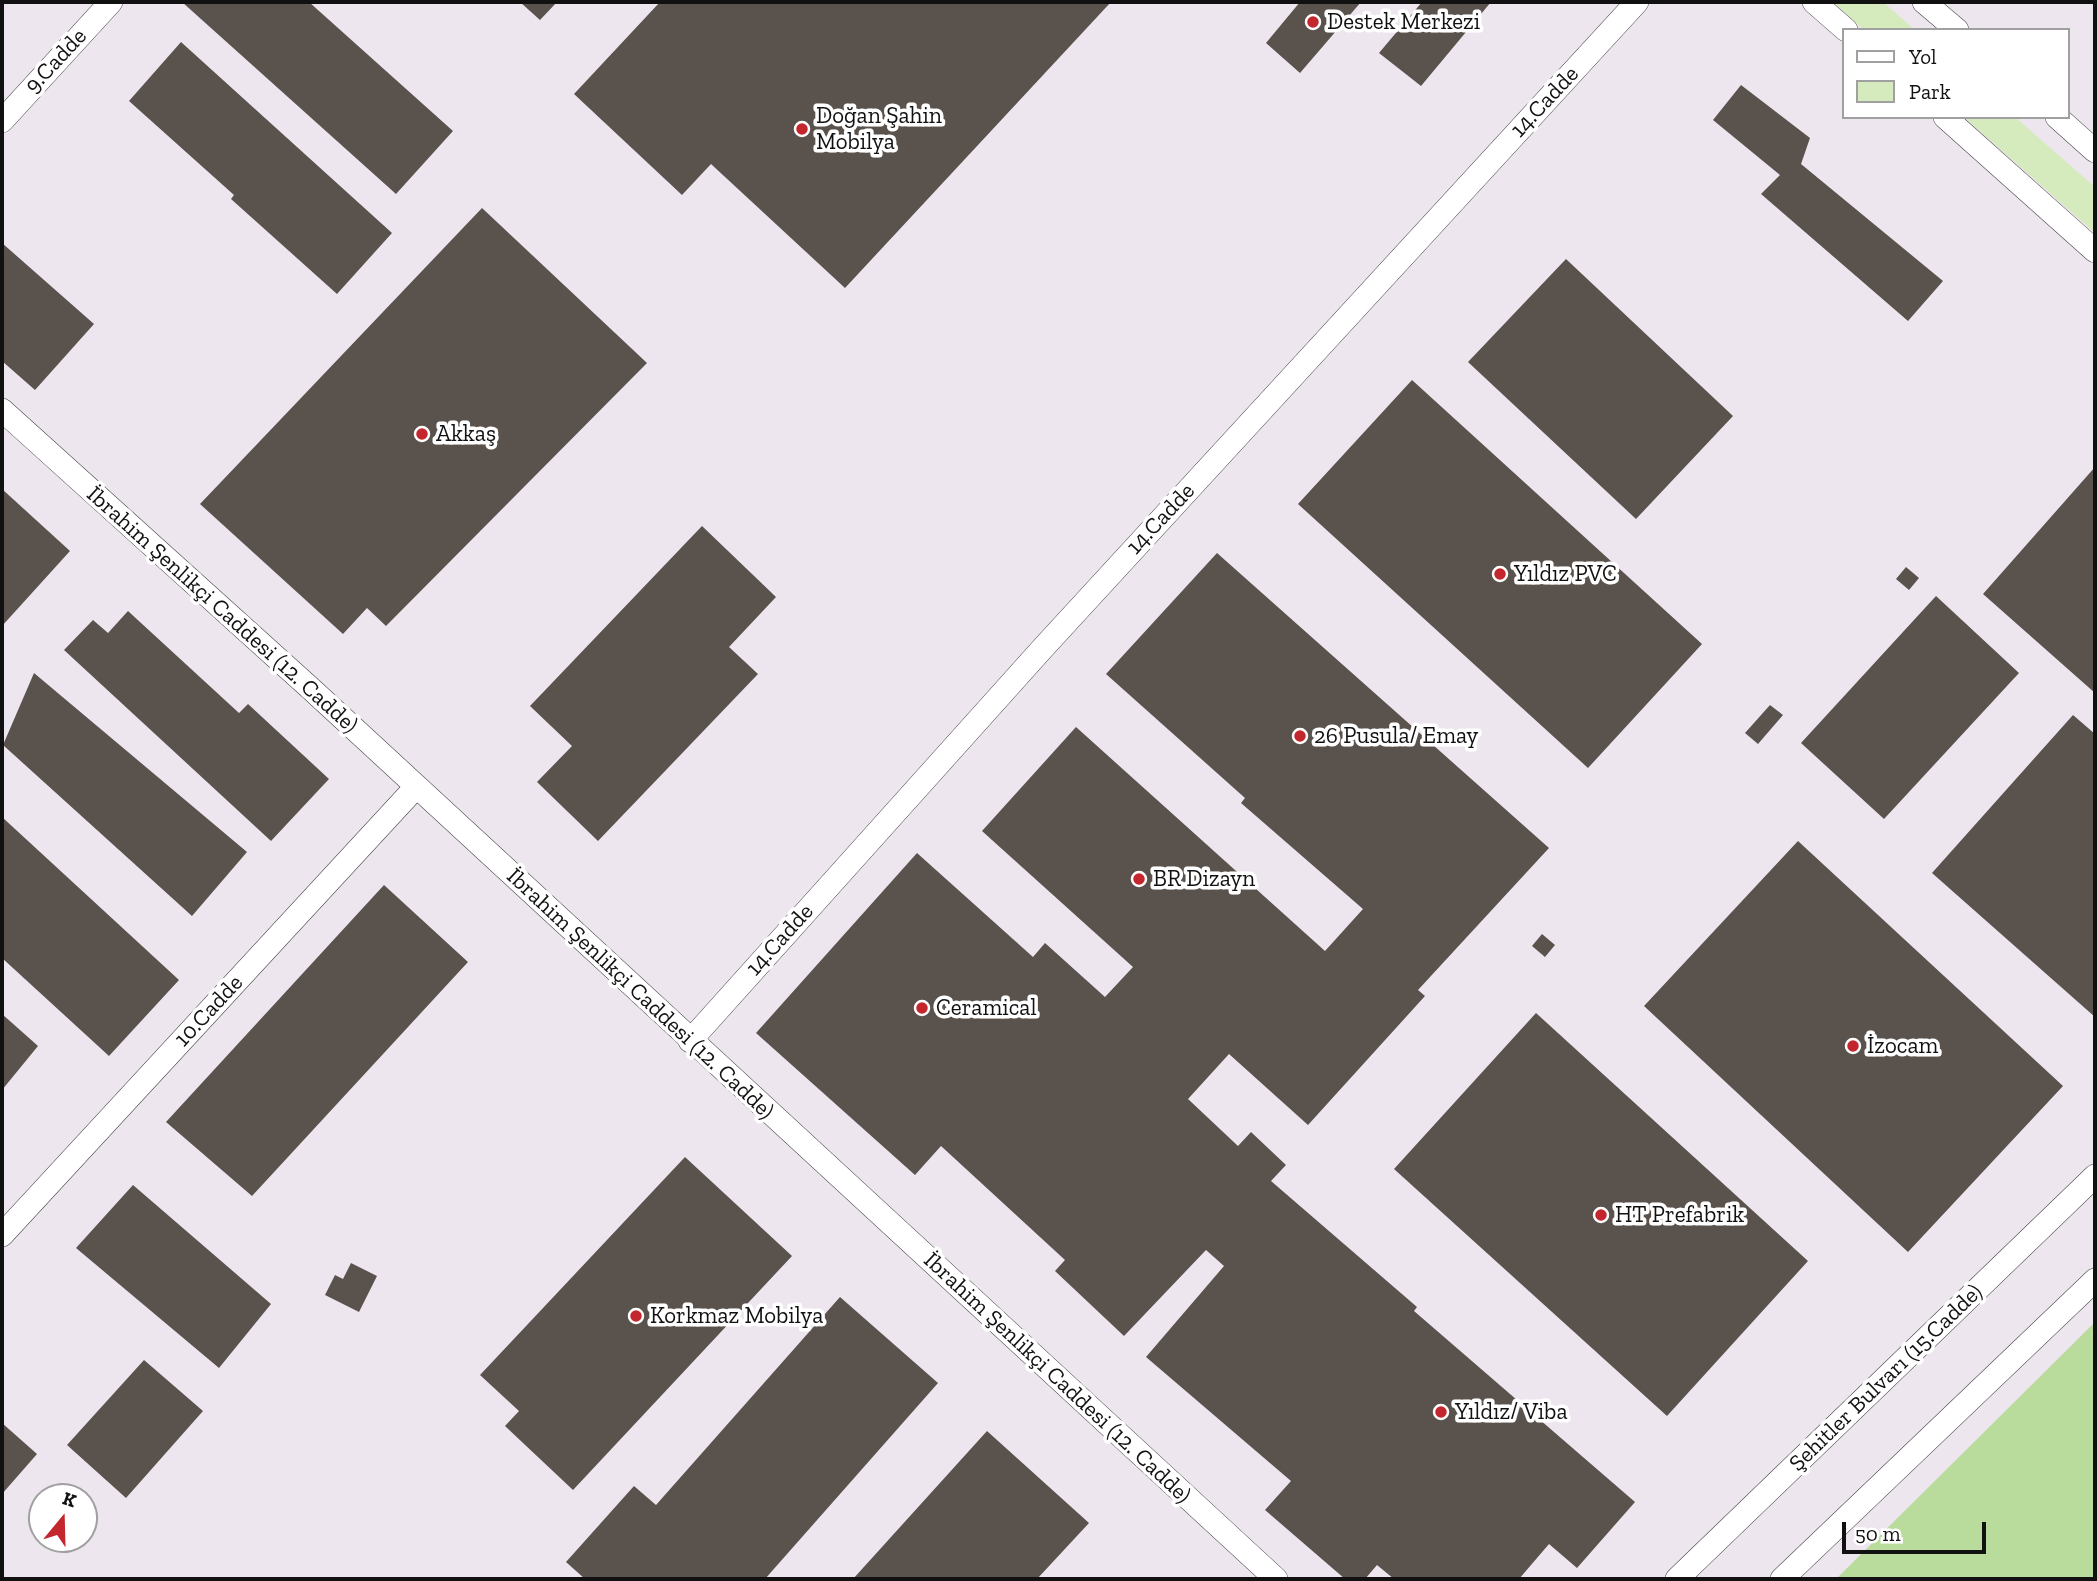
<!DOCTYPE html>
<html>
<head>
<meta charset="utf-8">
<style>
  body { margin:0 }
  #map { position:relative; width:2097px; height:1581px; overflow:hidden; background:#fffdf5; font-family:"Zilla Slab",serif }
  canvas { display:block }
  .frame { position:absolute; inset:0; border:4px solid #111; pointer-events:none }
  .legend { position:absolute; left:1842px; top:28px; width:228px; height:91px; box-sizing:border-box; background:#fff; border:2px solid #a0a0a0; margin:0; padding:9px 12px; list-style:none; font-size:21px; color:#111 }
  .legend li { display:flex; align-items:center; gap:14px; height:35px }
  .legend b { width:35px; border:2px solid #a0a0a0 }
  .north { position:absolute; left:28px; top:1483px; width:70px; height:70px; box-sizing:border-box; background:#fff; border:2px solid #a0a0a0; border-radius:50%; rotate:19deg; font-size:19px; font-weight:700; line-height:28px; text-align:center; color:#111 }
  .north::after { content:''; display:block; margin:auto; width:24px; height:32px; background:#c4262e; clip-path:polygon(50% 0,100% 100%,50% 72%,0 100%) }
  .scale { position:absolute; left:1842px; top:1522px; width:144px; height:32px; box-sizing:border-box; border:4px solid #111; border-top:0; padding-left:9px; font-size:21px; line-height:24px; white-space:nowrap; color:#111; -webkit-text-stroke:5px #fff; paint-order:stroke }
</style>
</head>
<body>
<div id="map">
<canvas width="2097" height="1581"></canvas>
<div class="frame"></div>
<ul class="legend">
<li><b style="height:9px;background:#fff"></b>Yol</li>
<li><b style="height:19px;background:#d5ebbd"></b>Park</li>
</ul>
<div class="north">K</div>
<div class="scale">50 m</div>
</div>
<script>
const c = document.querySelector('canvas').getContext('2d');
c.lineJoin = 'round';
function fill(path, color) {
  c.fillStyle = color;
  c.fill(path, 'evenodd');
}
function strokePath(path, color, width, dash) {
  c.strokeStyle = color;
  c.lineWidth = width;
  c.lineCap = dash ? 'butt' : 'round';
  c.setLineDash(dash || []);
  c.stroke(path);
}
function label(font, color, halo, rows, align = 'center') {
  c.font = font + ' "Zilla Slab",serif';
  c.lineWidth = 7;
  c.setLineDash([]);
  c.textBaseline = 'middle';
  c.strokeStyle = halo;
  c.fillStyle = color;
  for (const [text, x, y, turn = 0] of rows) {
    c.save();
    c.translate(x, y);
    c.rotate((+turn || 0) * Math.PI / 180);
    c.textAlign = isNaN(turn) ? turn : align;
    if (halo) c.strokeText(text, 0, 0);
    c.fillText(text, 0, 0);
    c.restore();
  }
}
fill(new Path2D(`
  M2,2H2095V1579H2ZM1843,30H2067V117H1843ZM42,1497H84V1539H42Z`), '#eee6ef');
fill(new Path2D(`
  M1833,2H1883L1915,30H1864Z
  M1964,117H2015L2095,187V233Z`), '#d5ebbd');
fill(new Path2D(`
  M2095,1322V1579H1836L2094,1323Z`), '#b9dc9c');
fill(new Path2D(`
  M182,2H309L453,131L396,194Z
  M520,2H557L540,20Z
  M660,2H1111L845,288L711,164L682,195L574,94Z
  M1300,2H1361L1300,73L1266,43Z
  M1422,2H1491L1421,86L1379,53Z
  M181,42L392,233L337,294L231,199L234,195L129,101Z
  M1741,85L1810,138L1801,164L1943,281L1908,321L1761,194L1780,175L1713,120Z
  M482,208L647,363L386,626L367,608L343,634L200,504Z
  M2,243L94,324L35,390L2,361Z
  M1566,259L1733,416L1636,519L1468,362Z
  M1412,380L1702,644L1588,768L1298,504Z
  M2095,467V693L1983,594Z
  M2,489L70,551L2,626Z
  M702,526L776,597L729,647L758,674L598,841L537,782L572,746L530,706Z
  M1217,553L1549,848L1418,990L1425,996L1308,1125L1229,1054L1188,1099L1238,1146L1251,1132L1286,1165L1271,1181L1417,1307L1414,1311L1635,1502L1577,1568L1549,1544L1519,1579H1394L1377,1565L1365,1579H1345L1265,1510L1291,1481L1146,1357L1224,1266L1206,1250L1124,1336L1055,1271L1065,1260L941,1146L915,1175L756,1033L917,853L1033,957L1045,943L1105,997L1133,967L982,831L1076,727L1325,951L1363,909L1241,803L1245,798L1106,674Z
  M1906,567L1919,578L1909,590L1896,579Z
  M1936,596L2019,673L1884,819L1801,743Z
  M128,611L239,713L248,704L329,779L271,841L64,650L93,620L108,633Z
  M34,673L247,852L192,916L3,745Z
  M1770,705L1783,715L1758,744L1745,733Z
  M2073,715L2095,734V1017L1932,873Z
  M2,817L179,980L109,1056L2,958Z
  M1798,841L2063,1086L1908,1252L1644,1006Z
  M384,885L468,962L252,1196L166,1122Z
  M1542,934L1555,945L1545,957L1532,946Z
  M1536,1013L1808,1261L1667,1416L1394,1169Z
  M2,1014L38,1046L2,1090Z
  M685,1157L792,1256L573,1490L505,1426L519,1411L480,1375Z
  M133,1185L271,1304L219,1368L76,1248Z
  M351,1263L377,1276L359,1312L325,1295L335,1275L343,1279Z
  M840,1297L938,1383L765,1579H585L566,1562L634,1486L656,1505Z
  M144,1360L203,1411L126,1498L67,1445Z
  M2,1423L37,1454L2,1494Z
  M987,1431L1089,1523L1037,1579H853Z`), '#5a524d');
const minor = new Path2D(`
  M1814,2L1846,30
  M1924,2L1957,30
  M1945,117L2095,251
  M2057,117L2095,151
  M2,121L111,2
  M2,410L309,687L1276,1579
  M690,1041L1042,649L1637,2
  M2,1235L416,787
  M1677,1579L2095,1176
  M1782,1579L2095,1280`);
strokePath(minor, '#444', 24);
strokePath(minor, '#fff', 23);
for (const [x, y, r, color] of [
  [1313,22,7,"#c4262e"],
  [802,129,7,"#c4262e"],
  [422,434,7,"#c4262e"],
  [1500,574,7,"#c4262e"],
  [1300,736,7,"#c4262e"],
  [1139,879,7,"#c4262e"],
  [922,1008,7,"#c4262e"],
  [1853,1046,7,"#c4262e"],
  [1601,1215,7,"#c4262e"],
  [636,1316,7,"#c4262e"],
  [1441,1412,7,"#c4262e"]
]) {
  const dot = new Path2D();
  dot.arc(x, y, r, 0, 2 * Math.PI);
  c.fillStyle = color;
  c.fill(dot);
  strokePath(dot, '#fff', 2.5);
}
label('23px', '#111', '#fff', [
  ["Destek Merkezi",1327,22],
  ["Doğan Şahin",816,116],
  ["Mobilya",816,142],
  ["Akkaş",436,434],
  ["Yıldız PVC",1514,574],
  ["26 Pusula/ Emay",1314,736],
  ["BR Dizayn",1153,879],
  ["Ceramical",936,1008],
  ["İzocam",1867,1046],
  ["HT Prefabrik",1615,1215],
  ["Korkmaz Mobilya",650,1316],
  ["Yıldız/ Viba",1455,1412]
], 'left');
label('23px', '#111', '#fff', [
  ["9.Cadde",56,61,-47],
  ["14.Cadde",1545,102,-47],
  ["14.Cadde",1161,519,-47],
  ["İbrahim Şenlikçi Caddesi (12. Cadde)",222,610,42],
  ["14.Cadde",780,940,-48],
  ["İbrahim Şenlikçi Caddesi (12. Cadde)",640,994,43],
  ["10.Cadde",209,1011,-47],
  ["İbrahim Şenlikçi Caddesi (12. Cadde)",1057,1378,43],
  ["Şehitler Bulvarı (15.Cadde)",1886,1378,-44]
]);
</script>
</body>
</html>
